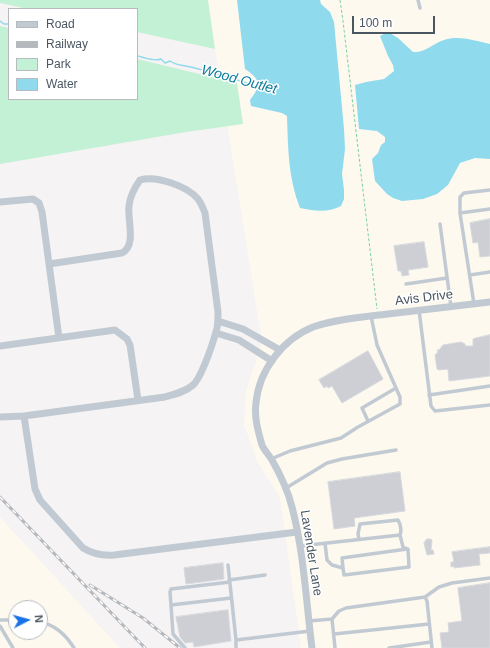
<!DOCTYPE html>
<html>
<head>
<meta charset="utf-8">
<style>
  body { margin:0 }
  #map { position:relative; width:490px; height:648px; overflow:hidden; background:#f5f3f3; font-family:Arial,sans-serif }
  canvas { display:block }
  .legend { position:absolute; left:8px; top:8px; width:130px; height:92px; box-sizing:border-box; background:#fff; border:1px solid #b7bbc0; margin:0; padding:5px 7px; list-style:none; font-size:12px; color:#4a5661 }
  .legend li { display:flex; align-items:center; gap:8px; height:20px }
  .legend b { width:20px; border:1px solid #b7bbc0 }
  .north { position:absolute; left:8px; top:600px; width:40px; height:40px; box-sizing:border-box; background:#fff; border:1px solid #b7bbc0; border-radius:50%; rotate:84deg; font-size:11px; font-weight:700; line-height:16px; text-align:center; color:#4a5661 }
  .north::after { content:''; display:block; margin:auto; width:14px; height:18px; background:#1a73e8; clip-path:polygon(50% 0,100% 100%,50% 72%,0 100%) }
  .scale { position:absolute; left:352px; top:16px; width:83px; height:18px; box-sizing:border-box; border:2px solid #4a5661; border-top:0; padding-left:5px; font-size:12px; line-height:14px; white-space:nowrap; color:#4a5661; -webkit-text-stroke:3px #fff; paint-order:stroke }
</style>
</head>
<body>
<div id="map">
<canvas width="490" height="648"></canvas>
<ul class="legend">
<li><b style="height:5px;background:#c1cad2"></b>Road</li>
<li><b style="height:5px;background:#b5b8bd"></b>Railway</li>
<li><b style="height:11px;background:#c3f1d5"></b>Park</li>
<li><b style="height:11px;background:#90daee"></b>Water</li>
</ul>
<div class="north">N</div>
<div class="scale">100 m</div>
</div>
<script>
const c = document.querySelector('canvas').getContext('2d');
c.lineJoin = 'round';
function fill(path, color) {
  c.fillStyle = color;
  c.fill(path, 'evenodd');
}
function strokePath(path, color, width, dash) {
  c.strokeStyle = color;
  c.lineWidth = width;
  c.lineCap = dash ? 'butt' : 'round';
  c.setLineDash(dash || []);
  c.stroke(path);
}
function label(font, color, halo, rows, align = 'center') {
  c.font = font + ' Arial,sans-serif';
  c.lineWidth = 3;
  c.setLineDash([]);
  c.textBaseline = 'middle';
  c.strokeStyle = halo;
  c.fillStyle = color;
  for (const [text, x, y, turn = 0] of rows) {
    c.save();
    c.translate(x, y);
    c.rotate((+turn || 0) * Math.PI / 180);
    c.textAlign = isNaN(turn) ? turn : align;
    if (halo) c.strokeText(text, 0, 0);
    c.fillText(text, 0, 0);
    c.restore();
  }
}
fill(new Path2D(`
  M208,0H490V648H301L280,497L258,463L244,425L246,391L262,342L215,49Z
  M0,517L120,648H0ZM16,608H40V632H16Z`), '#fdf9ef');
fill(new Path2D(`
  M0,0H208L215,49L137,32V9H28L0,3Z
  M0,26L9,28V99H137V59L237,83L243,124L186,132L0,164Z`), '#c3f1d5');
fill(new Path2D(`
  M237,0H320L321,4L330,12L334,22L344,129L345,149L342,174L344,190V199L341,206C327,213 315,211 300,208C288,178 288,147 287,116L282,113L251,106L250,100C262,85 260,79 245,69Z
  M388,32L398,38L413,52C425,53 432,44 444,40C459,35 475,41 490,44V159L475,158L460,163L448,185L437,194L423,199L402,201L393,198L387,194L375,181L372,159L378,153L381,145L385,142V137L377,131L359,129L355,85L366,82L384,79L394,71L393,65L388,56L380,36Z`), '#90daee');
strokePath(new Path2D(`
  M0,21L4,24H9
  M137,56C144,57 154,62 161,59L165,63L170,61C177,66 183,65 191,67C214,73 236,79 258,87`), '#90daee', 1.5);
const building = new Path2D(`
  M490,219V256L480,257L478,242L473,243L470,223Z
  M424,242L428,267L408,270L409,275L402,276L401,271H398L394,246Z
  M490,335V376L449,381L448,369L439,370L437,369L435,355L438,352L437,350H439L443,345L461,342L465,344V346H473V339L476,338Z
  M368,351L383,379L342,403L332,386L328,388L327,386L324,388L319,380Z
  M400,472L405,511L354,518L355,526L334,529L328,482Z
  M427,539H431L432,541L431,550H433L434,554L427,555L424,543Z
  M490,547V553L479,554L480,565L454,568V566L451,567V562H454L452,552Z
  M223,563L224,579L186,584L184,568Z
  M490,583V648H442L440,633L449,632L448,623L462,621L458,588Z
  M228,610L231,641L194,647L193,642L185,643L180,637L176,617Z`);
fill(building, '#cdcfd5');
strokePath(building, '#d7d9de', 1);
strokePath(new Path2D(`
  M340,0L343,21L377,309`), '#7ad0a6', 1, [3, 2]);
strokePath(new Path2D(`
  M418,0L420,8
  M460,213L490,209
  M440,224L451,307
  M470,275L490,272
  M406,284L447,278
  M474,304L460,213V197L464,193L490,190
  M419,310L431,406L435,411L490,405
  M429,395L490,386
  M368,421L362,408L396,388
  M271,459L290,451L341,438L358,427L400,404V397L377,345L371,316
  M286,488L327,463L342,459L396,450
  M325,543L327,560L332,565L343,568L344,575L409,567L408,549L403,547L400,535
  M300,546L400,535C402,529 401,525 398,520L360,524L358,534L359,539
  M228,565L236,640
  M343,568L342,558L407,549
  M229,580L265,575
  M425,597L439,587L452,583L490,578
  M171,605L170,592L171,589L230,582
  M332,619L335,648
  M0,620H16
  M309,621L332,619L339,611L346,608L425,597L427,601L432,648
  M40,622C56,625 66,635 74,648
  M0,626L13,648
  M334,634L429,624
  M185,648L173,634L171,605L231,598
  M236,648V640L310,631
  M389,648L431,642`), '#c1cad2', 3.5);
strokePath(new Path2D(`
  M0,202L33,199L39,203L42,212L59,338
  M218,321L243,329L280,350
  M216,333L239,340L272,361
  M0,346L115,330L127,339L130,345L138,400
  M24,416L35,489L40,500L83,548C93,554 103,556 114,555L297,532
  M0,417L24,416L165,397C175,394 185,392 193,385C202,377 214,340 217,328C218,323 218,318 218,312L205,213C203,208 201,203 198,199C187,186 156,175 140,180C135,187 130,196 129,206C127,219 137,245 122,253L49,264
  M312,648C306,601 304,553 292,507C288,491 280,474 272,460C269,455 264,450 262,445C258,431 254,417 256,403C259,370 283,339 313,327C336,319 364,317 388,314C422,310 456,306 490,302`), '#c1cad2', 7);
const rail = new Path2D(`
  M0,497L145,648
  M90,585L143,618L180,648`);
strokePath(rail, '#b5b8bd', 3);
strokePath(rail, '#fff', 1.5, [4.5]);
label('13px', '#4a5661', '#fff', [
  ["Avis Drive",424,298,-7],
  ["Lavender Lane",311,553,81]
]);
label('italic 14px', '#0c7c9b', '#fff', [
  ["Wood Outlet",239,80,15]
]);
</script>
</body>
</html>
